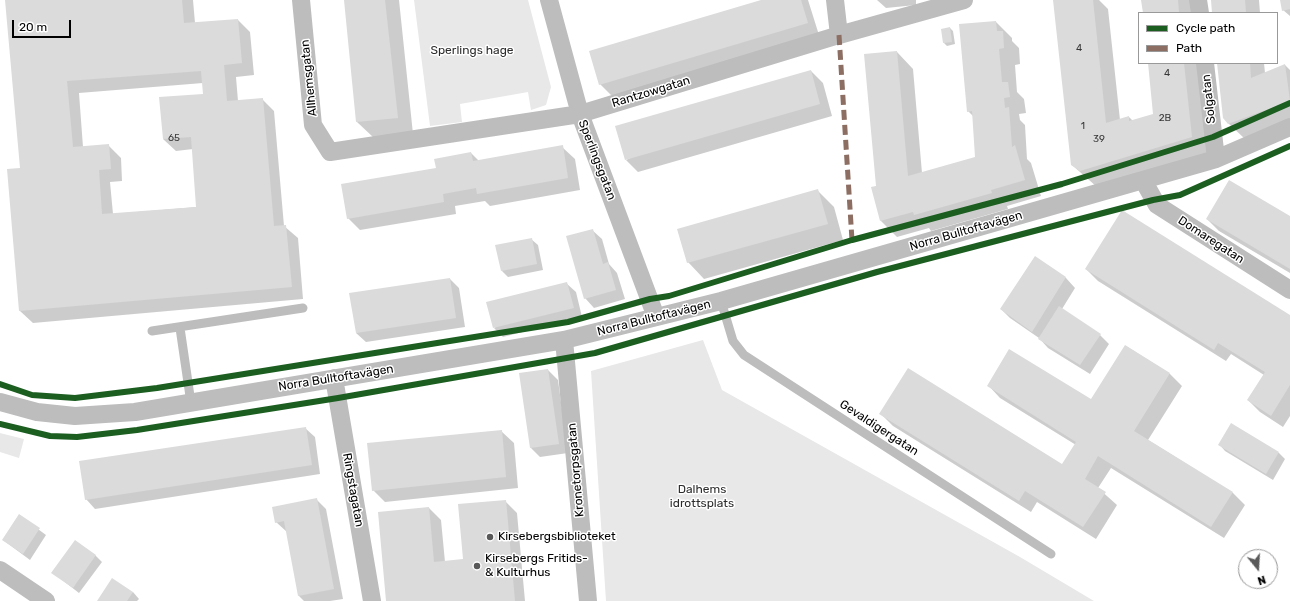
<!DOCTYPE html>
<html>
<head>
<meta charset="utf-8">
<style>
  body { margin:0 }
  #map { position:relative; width:1290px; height:601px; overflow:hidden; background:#fff; font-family:Rubik,sans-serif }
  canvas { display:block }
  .legend { position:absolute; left:1138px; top:12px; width:140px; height:52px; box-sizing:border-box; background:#fff; border:1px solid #999; margin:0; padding:5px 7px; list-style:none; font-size:12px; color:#000 }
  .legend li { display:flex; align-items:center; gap:8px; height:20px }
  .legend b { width:20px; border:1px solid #999 }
  .north { position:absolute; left:1238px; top:549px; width:40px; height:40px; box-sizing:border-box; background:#fff; border:1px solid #999; border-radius:50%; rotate:162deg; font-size:11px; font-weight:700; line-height:16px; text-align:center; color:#000 }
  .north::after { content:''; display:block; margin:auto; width:14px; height:18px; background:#595959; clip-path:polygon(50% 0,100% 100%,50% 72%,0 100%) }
  .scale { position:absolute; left:12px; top:20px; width:59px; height:18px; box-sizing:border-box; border:2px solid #000; border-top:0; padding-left:5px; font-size:12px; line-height:14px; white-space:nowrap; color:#000; -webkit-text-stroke:3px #fff; paint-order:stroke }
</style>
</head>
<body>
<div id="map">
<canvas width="1290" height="601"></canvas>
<ul class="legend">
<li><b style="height:5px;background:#1b5e20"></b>Cycle path</li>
<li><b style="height:5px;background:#8d6e63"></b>Path</li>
</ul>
<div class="north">N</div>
<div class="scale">20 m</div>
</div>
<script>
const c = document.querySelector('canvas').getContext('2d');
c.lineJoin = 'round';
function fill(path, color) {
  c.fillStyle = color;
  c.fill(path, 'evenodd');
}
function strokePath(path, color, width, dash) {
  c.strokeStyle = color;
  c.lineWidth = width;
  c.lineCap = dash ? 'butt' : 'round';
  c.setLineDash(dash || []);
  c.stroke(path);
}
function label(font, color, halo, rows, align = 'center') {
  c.font = font + ' Rubik,sans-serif';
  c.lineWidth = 3;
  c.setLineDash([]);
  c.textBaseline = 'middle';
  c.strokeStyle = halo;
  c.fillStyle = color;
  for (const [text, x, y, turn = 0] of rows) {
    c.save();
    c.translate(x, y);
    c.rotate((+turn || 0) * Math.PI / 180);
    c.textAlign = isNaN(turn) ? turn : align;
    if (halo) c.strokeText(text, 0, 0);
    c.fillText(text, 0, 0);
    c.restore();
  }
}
fill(new Path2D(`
  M414,0H528L551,87L546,105L531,110L528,92L460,104L462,122L430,126Z
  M703,340L722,390L1020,557L1094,601H606L591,371Z
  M0,433L24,439L19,458L0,452Z`), '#e8e8e8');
fill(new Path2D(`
  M6,0H193L195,23L238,20L250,32L254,75L236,77L238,101L262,99L274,111L284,226L298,238L303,299L33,323L20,311L21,169ZM203,83L204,95L163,139L176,151L193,149L197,207L113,214L110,182L122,181L121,158L108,145L83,147L79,93Z
  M345,0H399L413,134L374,138L357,122Z
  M764,0H808L819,35L612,96L600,84Z
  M877,0H916V5L886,8Z
  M1054,0H1099L1108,9L1120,120L1129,117L1133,121L1154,115L1149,63H1198L1207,153L1097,187L1072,165Z
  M1142,0H1192L1193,13H1144Z
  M1212,0H1259L1260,13H1213Z
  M1286,0H1290V16L1283,10Z
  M996,22L1012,38V41L1019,48L1020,64L1015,65L1017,92L1024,99L1026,113L1019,114L1020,120L1025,125L1027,159L1031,163L1041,196L1007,206L1008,209L931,231L929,228L897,237L881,221L872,188L877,186L897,52L913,69L922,173L977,158L973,116L968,111Z
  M950,28L953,31L955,44L947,46L944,43Z
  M1218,63H1264L1265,73L1285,65L1290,70V123L1245,139L1228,123Z
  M811,71L823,83L832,116L638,172L626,160Z
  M562,147L575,159L580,190L490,206L485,201L455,206L456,214L360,230L348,218L437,169L471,153L479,161Z
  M818,191L834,207L843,240L704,279L688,262Z
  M1290,217V273L1219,231L1207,219Z
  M592,230L602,239L609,264L617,273L625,299L594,308L585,298Z
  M531,239L538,245L543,270L508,277L502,271L496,246Z
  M1035,257L1066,278L1075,288L1062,309L1100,335L1109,344L1090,374L1048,348L1039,338L1010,318L1001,309Z
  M1086,269L1290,316V416L1283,427L1260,412L1248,400L1264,375L1231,354L1226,361L1098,281Z
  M450,279L459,288L465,327L366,342L356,333Z
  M566,283L576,292L582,317L503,337L494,328Z
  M1126,346L1170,374L1182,386L1148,440L1233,493L1245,505L1224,538L1111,468L1098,488L1117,505L1096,539L1037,502L1031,512L893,426L880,413L1062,466L1076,445L1000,398L988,385L1091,401Z
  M548,370L558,380L568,453L540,457L531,448Z
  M305,428L315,437L320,474L95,509L86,499Z
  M501,431L514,443L518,488L385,502L373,490Z
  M1219,444L1279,453L1285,459L1273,480L1225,451Z
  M316,499L326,509L343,599L330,601H304L299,596L287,532L276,522Z
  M505,501L517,513L525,601H387L429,508L441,520L445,562L464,560Z
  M19,515L46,535L30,560L3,540Z
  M95,555L102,562L79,593L53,573Z
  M133,592L139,599L137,601H98Z`), '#0003');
fill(new Path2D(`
  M5,0H182L184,23L238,19L242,63L224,65L227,101L263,98L274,226L286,225L292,287L19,311L7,169L20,168ZM201,71L203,94L159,97L163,139L191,137L196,207L102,214L99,170L111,169L109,144L73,147L67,81Z
  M344,0H385L398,118L356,122Z
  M761,0H801L808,23L599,85L589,51Z
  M1053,0H1093L1106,123L1129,116V121L1153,114L1148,63H1184L1192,137L1080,171L1071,165Z
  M1141,0H1178L1179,13H1143Z
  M1211,0H1245L1246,13H1212Z
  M1280,0H1290V9L1282,11Z
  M996,21L997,31H1003L1004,48L999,49L1002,82H1008L1010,97L1004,98L1005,108L1009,107L1012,147L1015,145L1025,180L991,190L992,193L914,215L913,212L880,221L871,187L876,186L864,54L897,51L908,176L975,157L972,111L967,112L959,24Z
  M950,27L952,42L943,43L941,29Z
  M1217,63H1250L1251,78L1285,64L1290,101L1228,124L1223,118Z
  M811,70L820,104L625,160L615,126Z
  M563,145L568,178L477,194L476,188L443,194L444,202L347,219L341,184L436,168L434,159L471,152L473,161Z
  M1229,180L1290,216V269L1206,219Z
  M818,189L828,224L687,263L677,229Z
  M1122,210L1290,315V385L1271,416L1247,400L1265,372L1218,343L1214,350L1085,269Z
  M593,229L603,264L608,262L616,290L584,299L566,236Z
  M532,238L537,264L501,271L495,245Z
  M1035,256L1066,277L1032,332L1000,309Z
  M450,278L456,318L356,333L349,293Z
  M567,282L574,308L493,328L486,302Z
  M1059,306L1101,334L1080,365L1038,339Z
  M1125,345L1170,373L1134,431L1233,492L1211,527L1098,456L1085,479L1106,492L1083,527L1025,491L1019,501L879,414L908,368L1062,464L1076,442L987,386L1009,349L1091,399Z
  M548,369L559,444L530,448L519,373Z
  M1231,423L1279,452L1266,474L1218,445Z
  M306,427L312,465L85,500L79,461Z
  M502,430L506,477L372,491L367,443Z
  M317,498L334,589L298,596L284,521L275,523L272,507Z
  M506,500L515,601H386L378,512L429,507L434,562L463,559L458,504Z
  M19,514L40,528L23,554L2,540Z
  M75,540L96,555L73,588L51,573Z
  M112,578L133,592L127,601H97Z`), '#dbdbdb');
strokePath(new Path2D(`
  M721,301L733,341L744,355L1051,554
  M180,328L191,403
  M152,331L303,308`), '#bdbdbd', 9);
strokePath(new Path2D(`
  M301,0L313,125L330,152L580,114L839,35L964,0
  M549,0L580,114L656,317
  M835,0L839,35
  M1198,0L1200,13
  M1205,63L1216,159
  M1143,180L1157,205L1290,290
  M564,340L588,601
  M334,378L372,601
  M0,402L37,412L75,416L135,412L564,340L721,301L1216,159L1290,127
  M0,570L46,601`), '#bdbdbd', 18);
strokePath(new Path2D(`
  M839,35L852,240`), '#8d6e63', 5, [10, 5]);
strokePath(new Path2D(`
  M0,384L32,395L75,398L157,388L568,322L650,299L669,296L852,240L1062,184L1213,137L1290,103
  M0,424L50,436L77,437L137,430L338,398L595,353L877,272L1153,200L1180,195L1290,146`), '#1b5e20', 6);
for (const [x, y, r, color] of [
  [490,537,4,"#595959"],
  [477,566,4,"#595959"]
]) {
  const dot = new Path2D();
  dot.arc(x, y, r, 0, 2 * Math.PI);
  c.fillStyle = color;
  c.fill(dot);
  strokePath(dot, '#fff', 1.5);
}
label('10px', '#373737', null, [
  ["4",1079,48],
  ["4",1167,73],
  ["2B",1165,118],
  ["1",1083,126],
  ["65",174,138],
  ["39",1099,139]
]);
label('12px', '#2c2c2c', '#fff', [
  ["Sperlings hage",472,51],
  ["Dalhems",702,490],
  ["idrottsplats",702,504]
]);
label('12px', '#000', '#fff', [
  ["Allhemsgatan",309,78,-96],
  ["Rantzowgatan",651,92,-17],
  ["Solgatan",1209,99,-96],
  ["Sperlingsgatan",597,160,69],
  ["Norra Bulltoftavägen",966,231,-16],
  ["Domaregatan",1211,240,33],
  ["Norra Bulltoftavägen",654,318,-14],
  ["Norra Bulltoftavägen",336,378,-9],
  ["Gevaldigergatan",879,428,33],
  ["Kronetorpsgatan",576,470,-95],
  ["Ringstagatan",353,490,80]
]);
label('12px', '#000', '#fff', [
  ["Kirsebergsbiblioteket",498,537],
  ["Kirsebergs Fritids-",485,559],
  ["& Kulturhus",485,573]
], 'left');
</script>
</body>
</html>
